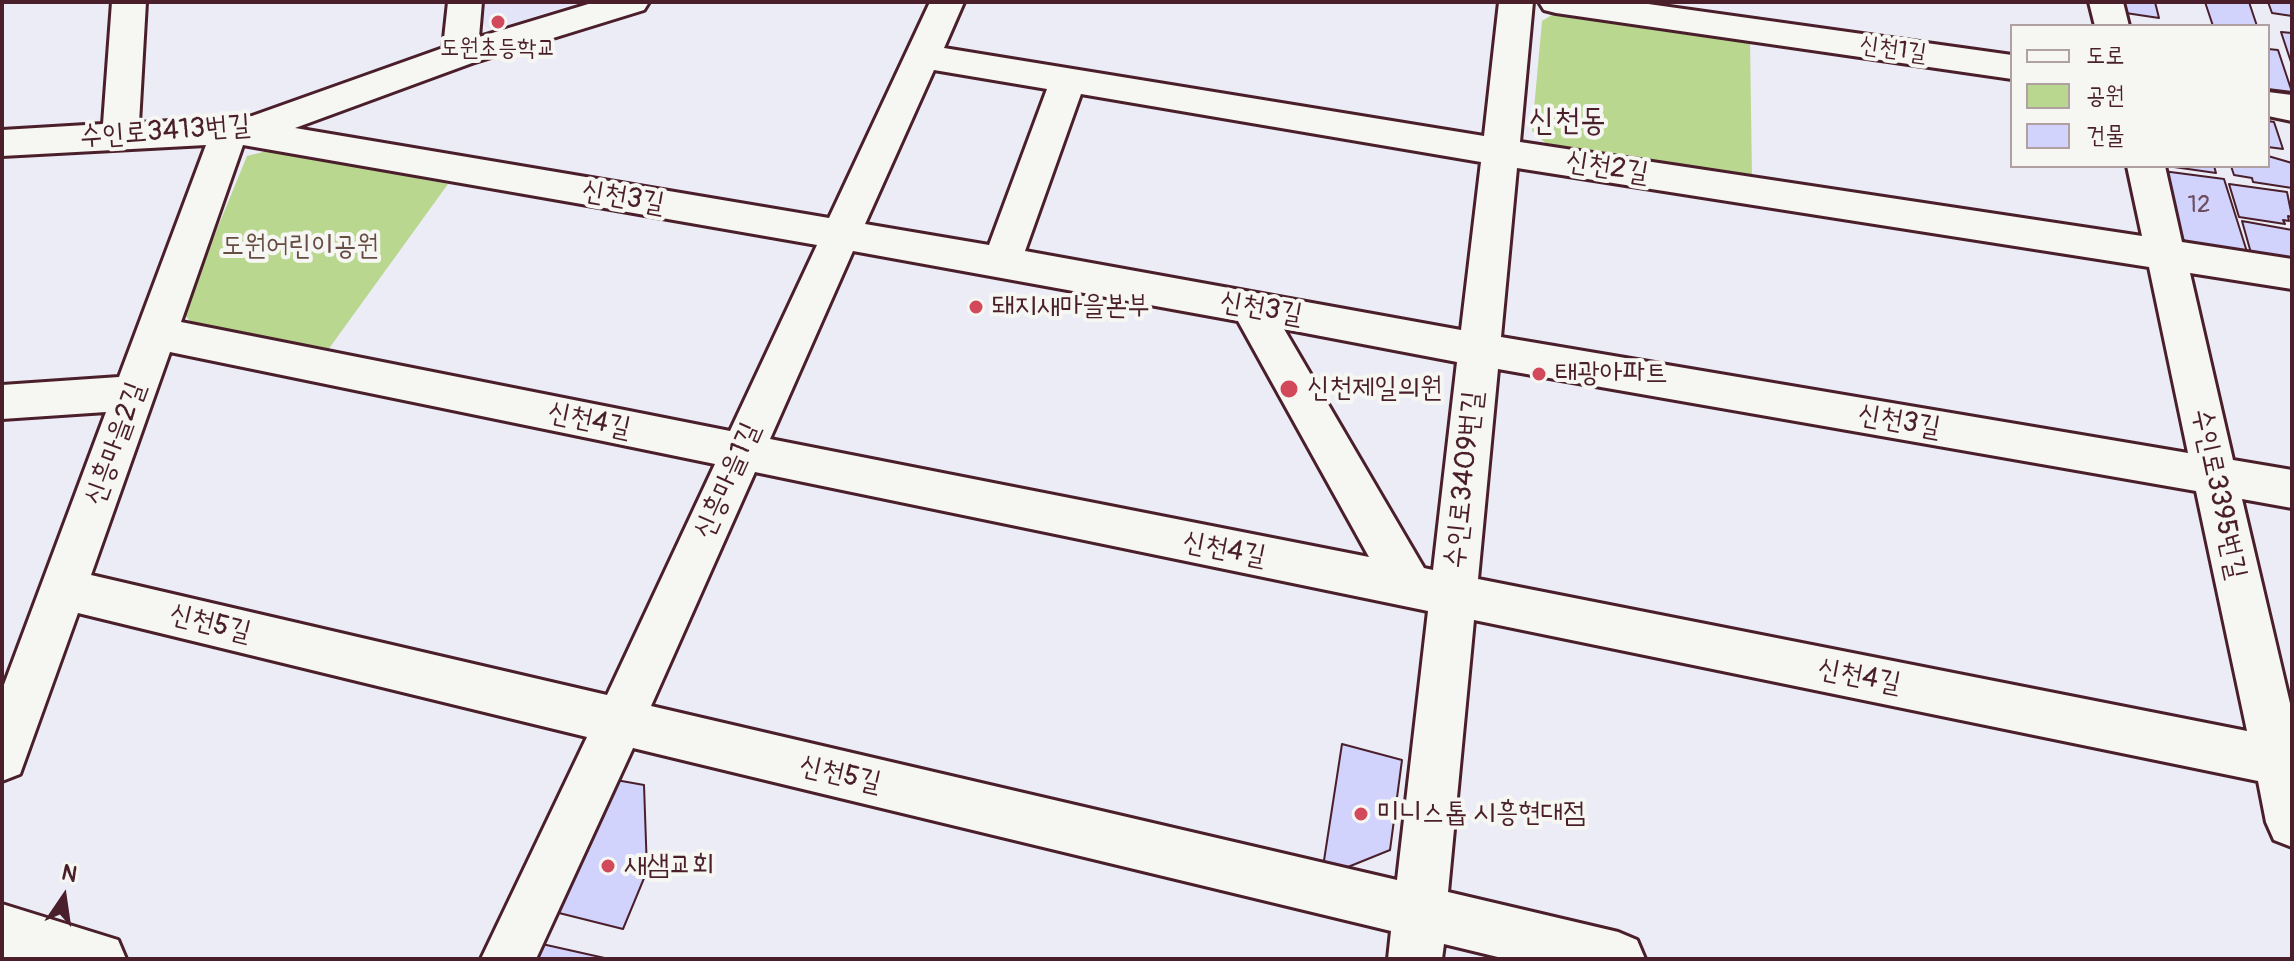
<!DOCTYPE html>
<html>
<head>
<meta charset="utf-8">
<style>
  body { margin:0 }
  #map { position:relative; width:2294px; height:961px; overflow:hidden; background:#ebecf5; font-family:Pangolin,"Poor Story",sans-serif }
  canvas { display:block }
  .frame { position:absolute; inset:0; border:4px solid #4a1f2b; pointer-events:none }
  .legend { position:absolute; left:2010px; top:24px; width:260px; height:144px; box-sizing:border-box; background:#f6f6f2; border:2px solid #b1a0a2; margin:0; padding:10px 14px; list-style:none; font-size:24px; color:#4a1f2b }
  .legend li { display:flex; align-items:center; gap:16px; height:40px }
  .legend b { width:40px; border:2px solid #b1a0a2 }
  .north { position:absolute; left:24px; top:857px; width:80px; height:80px; -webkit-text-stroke:6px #f6f6f2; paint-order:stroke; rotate:13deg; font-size:22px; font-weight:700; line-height:32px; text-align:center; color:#4a1f2b }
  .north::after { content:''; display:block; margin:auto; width:28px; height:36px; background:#4a1f2b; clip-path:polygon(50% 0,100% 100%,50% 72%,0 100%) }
</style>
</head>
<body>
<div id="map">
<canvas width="2294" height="961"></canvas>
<div class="frame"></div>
<ul class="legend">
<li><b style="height:10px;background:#f6f6f2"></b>도로</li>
<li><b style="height:22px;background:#b9d78f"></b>공원</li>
<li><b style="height:22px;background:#d1d3fc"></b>건물</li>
</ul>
<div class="north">N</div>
</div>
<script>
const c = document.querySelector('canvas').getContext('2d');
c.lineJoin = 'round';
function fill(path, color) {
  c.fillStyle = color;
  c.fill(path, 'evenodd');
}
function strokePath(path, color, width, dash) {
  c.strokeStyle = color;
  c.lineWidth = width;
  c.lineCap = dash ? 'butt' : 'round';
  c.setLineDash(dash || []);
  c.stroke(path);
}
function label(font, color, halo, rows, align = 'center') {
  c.font = font + ' Pangolin,"Poor Story",sans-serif';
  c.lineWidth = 8;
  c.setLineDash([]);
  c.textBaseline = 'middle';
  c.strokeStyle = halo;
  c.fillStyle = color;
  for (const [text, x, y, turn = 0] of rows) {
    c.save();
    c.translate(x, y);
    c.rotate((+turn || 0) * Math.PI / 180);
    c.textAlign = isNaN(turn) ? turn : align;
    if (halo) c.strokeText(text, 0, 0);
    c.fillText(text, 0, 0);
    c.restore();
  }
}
fill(new Path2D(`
  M472,2H580L491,30L470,15Z`), '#e3e4f7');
fill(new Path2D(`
  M1555,13L1750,40L1752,178L1549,146L1532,131L1542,21Z
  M275,149L448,184L325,354L199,334L183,312L247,156Z`), '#b9d78f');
const building = new Path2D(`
  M2116,2H2155L2159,18L2119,12Z
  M2205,2H2249L2257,26H2213Z
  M2268,2H2292V16L2272,13Z
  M2281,32L2292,33V65Z
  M2268,49L2278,50L2292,92L2268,89Z
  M2268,121L2274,122L2283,149L2268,147Z
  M2268,156L2292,163V188L2253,182L2252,178L2234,175L2231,166H2268Z
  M2167,166H2214L2216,173Z
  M2155,170L2224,179L2248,255L2196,247L2172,233Z
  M2229,184L2287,192L2292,217L2288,216L2289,221L2283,220L2285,224L2239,217Z
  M2242,221L2292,230V258L2251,253Z
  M1342,744L1402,760L1390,850L1343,869L1323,867Z
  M616,780L644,785L647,871L623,929L555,912Z
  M542,944L609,959H535Z`);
fill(building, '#d1d3fc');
strokePath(building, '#4a1f2b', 2);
const minor = new Path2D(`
  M112,2H146L139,123L252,116L443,48L448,2H482L479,37L595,2H649L644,10L472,63L295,128L829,218L930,2H964L944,48L1484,136L1499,2H1533L1520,142L2142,236L2127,166H2165L2182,242L2292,259V289L2190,273L2233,460L2292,470V508L2242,499L2292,712V847L2274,840L2266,822L2258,781L1474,620L1448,892L1618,932L1637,940L1645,959H1506L1444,944L1442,959H1388L1391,931L633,748L536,959H481L587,737L78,613L20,774L2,781V690L106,412L2,419V385L119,377L206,145L2,156V130L103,124ZM934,70L1047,89L989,245L865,224ZM1081,94L1481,162L1461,330L1025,251ZM243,145L817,245L730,431L181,322ZM1517,168L2149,267L2188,453L1501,337ZM853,251L1238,321L1369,557L770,439ZM1284,329L1457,362L1433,570L1424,568ZM170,352L715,464L607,695L91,575ZM1498,369L2196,491L2247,731L1478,579ZM755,472L1428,611L1397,880L651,706Z
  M1539,2H1634L2012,55V79L1556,13L1544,10Z
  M2089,2H2123L2129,26H2095Z
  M2268,92L2292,95V121L2268,116Z
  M2,904L118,940L126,959L2,958Z`);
strokePath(minor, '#4a1f2b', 6);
fill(minor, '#f6f6f2');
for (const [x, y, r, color] of [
  [498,22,8,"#d1495b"],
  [976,307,8,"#d1495b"],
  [1539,374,8,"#d1495b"],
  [1289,389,10,"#d1495b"],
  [1361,814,8,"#d1495b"],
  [608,866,8,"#d1495b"]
]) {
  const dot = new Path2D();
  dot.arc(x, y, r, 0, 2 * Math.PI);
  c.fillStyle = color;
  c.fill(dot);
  strokePath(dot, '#f6f6f2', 3);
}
label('24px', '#4a1f2b', '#f6f6f2', [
  ["도원초등학교",498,49]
]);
label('24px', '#4a1f2b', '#f6f6f2', [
  ["신천1길",1893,50,8]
]);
label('24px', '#6c4c5f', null, [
  ["12",2199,206]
]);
label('28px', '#4a1f2b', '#f6f6f2', [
  ["수인로3413번길",165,132,-4],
  ["신천2길",1607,168,9],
  ["신천3길",623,198,10],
  ["신천3길",1261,309,10],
  ["신천4길",589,421,12],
  ["신천3길",1899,422,10],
  ["신흥마을2길",116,444,-70],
  ["수인로3409번길",1465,480,-84],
  ["신흥마을1길",728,481,-66],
  ["수인로3395번길",2218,494,78],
  ["신천4길",1224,550,11],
  ["신천5길",210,624,14],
  ["신천4길",1859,677,11],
  ["신천5길",840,775,13]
]);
label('28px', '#664d44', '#f6f6f2', [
  ["도원어린이공원",300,247]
]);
label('28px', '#4a1f2b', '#f6f6f2', [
  ["돼지새마을본부",992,307],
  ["태광아파트",1555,374],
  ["신천제일의원",1307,389],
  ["미니스톱 시흥현대점",1377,814],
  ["새샘교회",624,866]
], 'left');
label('32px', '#4a1f2b', '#f6f6f2', [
  ["신천동",1567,122]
]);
</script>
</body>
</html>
